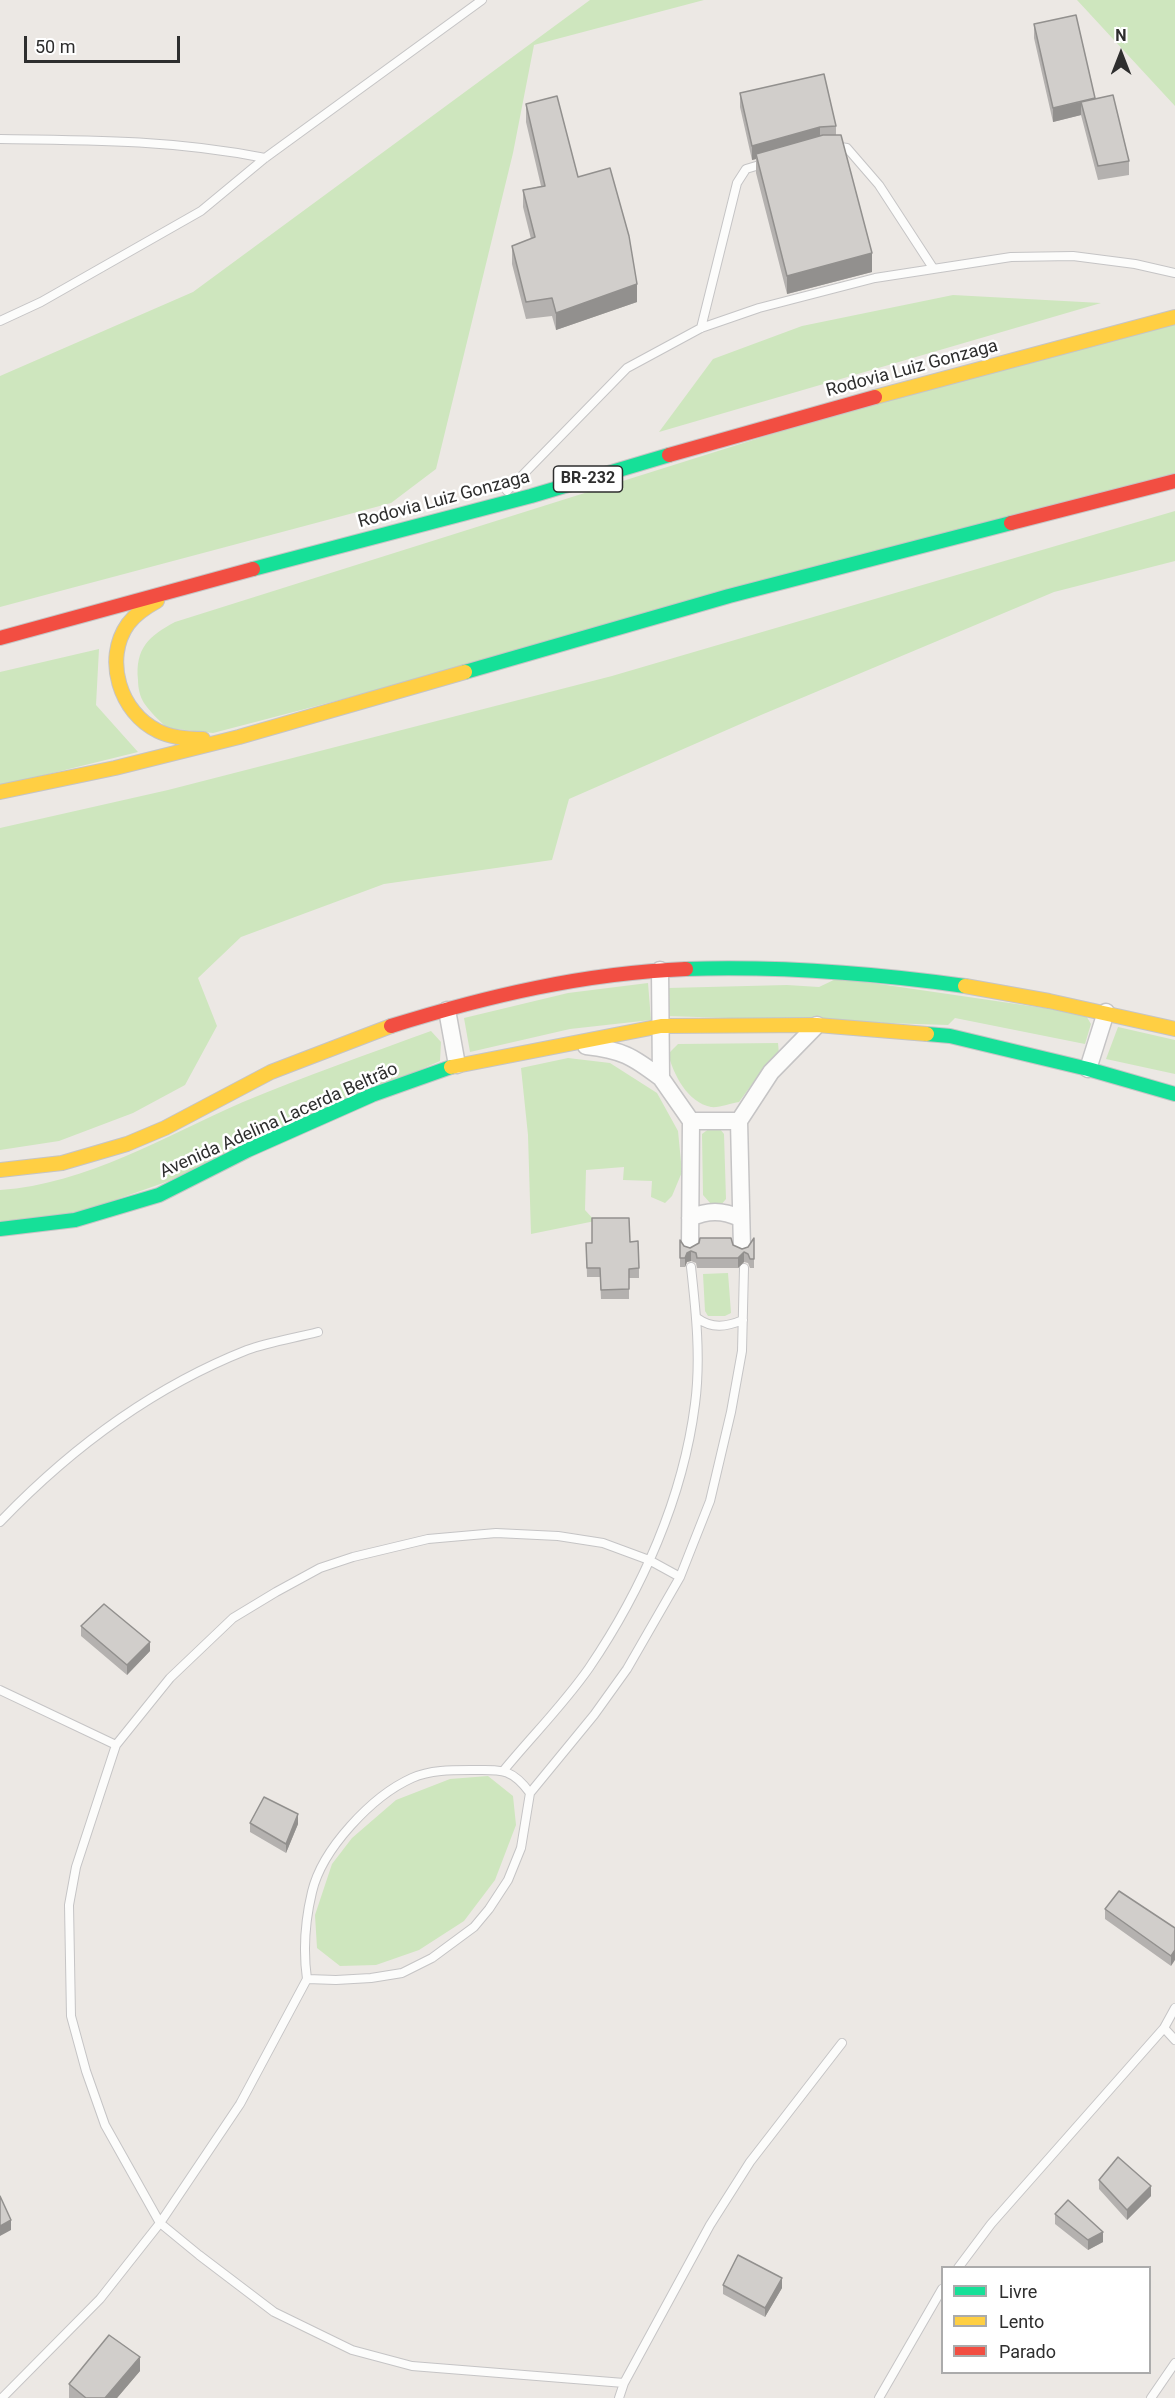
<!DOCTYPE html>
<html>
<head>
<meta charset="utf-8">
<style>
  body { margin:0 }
  #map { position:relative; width:1175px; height:2398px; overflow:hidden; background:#ece8e4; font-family:Roboto,sans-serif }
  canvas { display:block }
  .legend { position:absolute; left:941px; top:2266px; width:210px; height:108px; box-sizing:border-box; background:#fff; border:2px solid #ababab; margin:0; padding:8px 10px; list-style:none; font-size:18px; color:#2e2e2e }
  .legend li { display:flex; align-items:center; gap:12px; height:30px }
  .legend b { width:30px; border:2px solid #ababab }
  .north { position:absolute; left:1091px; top:24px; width:60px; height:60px; -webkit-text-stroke:4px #fff; paint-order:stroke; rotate:0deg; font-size:16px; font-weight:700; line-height:24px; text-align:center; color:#2e2e2e }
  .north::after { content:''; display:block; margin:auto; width:21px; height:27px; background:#2e2e2e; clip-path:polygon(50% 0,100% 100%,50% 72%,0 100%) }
  .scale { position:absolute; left:24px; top:36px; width:156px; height:27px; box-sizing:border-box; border:3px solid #2e2e2e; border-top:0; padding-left:8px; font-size:18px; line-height:21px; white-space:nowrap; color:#2e2e2e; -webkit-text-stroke:4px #fff; paint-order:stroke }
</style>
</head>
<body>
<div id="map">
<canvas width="1175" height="2398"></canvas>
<ul class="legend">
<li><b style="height:8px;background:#16e098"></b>Livre</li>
<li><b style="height:8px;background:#ffcf43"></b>Lento</li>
<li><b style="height:8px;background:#f24e42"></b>Parado</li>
</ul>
<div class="north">N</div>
<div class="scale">50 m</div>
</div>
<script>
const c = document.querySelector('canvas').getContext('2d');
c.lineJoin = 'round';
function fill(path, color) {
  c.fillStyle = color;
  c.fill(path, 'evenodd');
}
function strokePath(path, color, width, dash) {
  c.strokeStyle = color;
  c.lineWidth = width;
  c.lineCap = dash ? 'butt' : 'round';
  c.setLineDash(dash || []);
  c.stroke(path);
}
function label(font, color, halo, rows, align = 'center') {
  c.font = font + ' Roboto,sans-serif';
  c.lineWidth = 5;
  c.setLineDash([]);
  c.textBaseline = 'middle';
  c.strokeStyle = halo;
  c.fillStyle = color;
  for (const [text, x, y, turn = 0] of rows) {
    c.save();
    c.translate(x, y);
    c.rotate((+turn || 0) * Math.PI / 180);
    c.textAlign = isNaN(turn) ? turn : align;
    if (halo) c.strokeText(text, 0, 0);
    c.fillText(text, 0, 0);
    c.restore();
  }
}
fill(new Path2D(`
  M590,0H704L534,45L513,153L436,469L391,503L0,607V376L193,292Z
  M1077,0H1175V106Z
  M953,295L1101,303L659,432L713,359L802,326Z
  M1175,317V482L213,733L167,728C159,720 150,712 144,703C140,697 138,688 138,680C135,648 149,636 175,622L988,366Z
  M1175,511V561L1054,592L761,715L569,799L552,860L384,884L241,937L198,978L217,1026L185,1085L133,1113L59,1141L0,1150V828L168,790L612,676Z
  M99,649L96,705L138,752L0,786V672Z
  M838,978L1085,1014L1091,1024L1085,1044L955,1018L948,1025L666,1016L668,988L787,985L819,987Z
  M648,983L651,1020L570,1029L470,1052L464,1018L568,993Z
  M1118,1027L1175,1040V1074L1106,1059Z
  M431,1031L441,1042L440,1061L166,1182L78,1213L0,1223V1190C87,1184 165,1136 243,1102C305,1076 368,1054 431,1031Z
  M778,1043L779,1054L764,1068L739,1102C731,1103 719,1108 711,1107C687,1102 674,1075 668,1054L678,1044Z
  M568,1058L610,1063L657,1093L678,1131L682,1172L672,1196L665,1203L651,1197L652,1181L623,1180L624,1167L586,1170L585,1210L595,1221L531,1234L528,1135L521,1068Z
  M710,1128L720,1129L724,1134L726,1199L720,1206L711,1204L703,1195L702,1134Z
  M728,1273L731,1313L725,1316H708L705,1311L703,1274Z
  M488,1776L513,1796L516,1825L495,1880L464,1921L419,1950L376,1965L340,1966L317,1948L315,1915L332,1864L352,1838L396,1800L450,1779Z`), '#cee6be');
const lane = new Path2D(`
  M0,139C91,140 175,140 265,158
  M834,146L847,148L879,185L933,268
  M0,321L41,302L201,211L265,158L482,0
  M701,328L737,183L746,169L766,163
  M507,491L627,368L701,328L759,308L875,278L1011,257L1073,256L1135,264L1175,273
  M697,1318C712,1329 726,1327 743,1320
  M0,1522C71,1448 151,1388 247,1350C269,1342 295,1338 318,1332
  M0,1690L116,1745
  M504,1770C532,1736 564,1704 589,1668C642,1590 683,1498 695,1404C701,1359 696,1312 691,1267
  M530,1793C511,1767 500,1770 471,1770C451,1770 430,1770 412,1778C372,1796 322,1849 312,1892C305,1921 303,1950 307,1979L336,1980L371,1978L402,1973L432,1958L474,1927L489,1909L508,1880L521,1848L530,1793L594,1715L627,1669L680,1577L710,1501L731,1412L742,1351L744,1268
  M1164,2028L1175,2040
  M958,2268L991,2224L1164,2028L1175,2008
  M624,2383L412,2366L352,2350L274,2312L199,2255L160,2223L105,2125L86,2071L71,2016L69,1905L76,1867L116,1745L170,1678L233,1618L276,1592L320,1568L353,1557L428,1539L496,1533L558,1536L603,1543L649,1560L680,1577
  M2,2398L100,2299L160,2223L240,2104L307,1979
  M619,2398L624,2383L710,2225L750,2162L842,2043
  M879,2398L942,2289
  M1151,2398L1175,2363`);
const street = new Path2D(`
  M660,970L661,1078L691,1121H739L771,1072L817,1025
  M447,1010L457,1065
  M586,1046C622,1050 632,1056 661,1078
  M1088,1069L1106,1012
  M739,1121L742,1248
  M690,1218C708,1210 722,1210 740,1218
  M690,1247L691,1121`);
const fast = new Path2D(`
  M253,569L531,496L669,455
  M465,672L729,596L1011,523
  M686,969C779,966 872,973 965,986
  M927,1034L950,1036L1088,1069L1175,1094
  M0,1229L75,1220L159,1195L248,1150L372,1095L451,1067`);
const slow = new Path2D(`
  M875,397L1175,317
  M157,601C146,607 136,613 128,624C103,659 120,713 158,731C172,738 187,739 203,739
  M0,792L115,768L239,737L465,672
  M965,986L1049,1001L1175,1029
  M451,1067L661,1026L817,1025L927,1034
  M0,1170L62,1163L127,1144L165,1128L271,1072L391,1026`);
const jam = new Path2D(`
  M669,455L875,397
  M1011,523L1175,481
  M0,638L253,569
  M391,1026C487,996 585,973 686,969`);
strokePath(lane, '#c5c4c5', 10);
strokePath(street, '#c5c4c5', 19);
strokePath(fast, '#c5c4c5', 16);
strokePath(slow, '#c5c4c5', 16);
strokePath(jam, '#c5c4c5', 16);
strokePath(lane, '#fcfcfb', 8);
strokePath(street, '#fcfcfb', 16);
strokePath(fast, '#16e098', 14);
strokePath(slow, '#ffcf43', 14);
strokePath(jam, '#f24e42', 14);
fill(new Path2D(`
  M1034,24L1095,99L1129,161V175L1098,180L1081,115L1053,122L1034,38Z
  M740,93L836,126V135L872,272L787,294L756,173V159L752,160L740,107Z
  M526,104L578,177L637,302L556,330L552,316L526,319L512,264V246L531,239L523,207V190L541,186L526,122Z
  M754,1238V1268H750L748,1263L744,1262L738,1268H697L696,1263L691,1261L687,1262L685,1267H680V1240L684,1246L690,1248L733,1245L742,1249L748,1247Z
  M630,1242L639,1268V1278H629V1299H601L600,1277H587L586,1243Z
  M81,1626L150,1651L127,1675L81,1636Z
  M250,1823L298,1824L286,1853L250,1832Z
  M1105,1909L1175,1928L1171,1966L1105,1919Z
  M1099,2180L1151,2196L1127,2220L1099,2189Z
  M1055,2214L1103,2242L1088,2250L1055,2224Z
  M723,2285L782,2288L765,2317L723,2294Z
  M140,2371L117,2398H69V2384Z`), '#b4b1af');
fill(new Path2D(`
  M1081,102V115L1053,122V108Z
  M820,127V141L756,154V159L752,160V146Z
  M872,253V272L787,294V276Z
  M637,284V302L556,330V313Z
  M691,1251V1261L687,1262L685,1267V1258L687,1253Z
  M744,1252V1262L738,1268V1258Z
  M150,1642V1651L127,1675V1665Z
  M298,1814V1824L286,1853V1844Z
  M1175,1950V1960L1171,1966V1956Z
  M1151,2186V2196L1127,2220V2210Z
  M11,2220V2230L0,2236V2226Z
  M1103,2232V2242L1088,2250V2240Z
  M782,2278V2288L765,2317V2308Z
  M140,2357V2371L117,2398H105Z`), '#92908e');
const building = new Path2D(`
  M1076,15L1095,98L1053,108L1034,24Z
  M824,74L836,126L820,127L752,146L740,93Z
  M1113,95L1129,161L1098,166L1081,102Z
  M557,96L578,177L610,168L629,236L637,284L556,313L552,298L526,302L512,246L535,237L523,190L545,186L526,104Z
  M823,135H841L872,253L787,276L756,154Z
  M592,1218H629L630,1242L638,1241L639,1268L629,1269V1289L601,1290L600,1268H587L586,1243H592Z
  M700,1238H731L733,1245L742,1249L748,1247L754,1238V1259H750L748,1254L744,1252L738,1258H697L696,1253L691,1251L687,1253L685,1258H680V1240L684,1246L690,1248L699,1243Z
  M104,1604L150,1642L127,1665L81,1626Z
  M264,1797L298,1814L286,1844L250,1823Z
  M1119,1891L1175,1928V1950L1171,1956L1105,1909Z
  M1118,2157L1151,2186L1127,2210L1099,2180Z
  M0,2196L11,2220L0,2226Z
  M1068,2200L1103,2232L1088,2240L1055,2214Z
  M738,2255L782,2278L765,2308L723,2285Z
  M109,2335L140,2357L105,2398H86L69,2384Z`);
fill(building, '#d1cecb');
strokePath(building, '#92908e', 1.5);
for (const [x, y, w] of [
  [588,479,69]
]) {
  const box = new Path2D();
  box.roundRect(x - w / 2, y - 13, w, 26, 4.5);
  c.fillStyle = '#fff';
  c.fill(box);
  strokePath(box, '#2e2e2e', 1.5);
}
label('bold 16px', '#2e2e2e', null, [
  ["BR-232",588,479]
]);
label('18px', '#2e2e2e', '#fff', [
  ["Rodovia Luiz Gonzaga",912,369,-15],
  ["Rodovia Luiz Gonzaga",444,500,-15],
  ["Avenida Adelina Lacerda Beltrão",279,1121,-24]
]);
</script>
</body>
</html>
